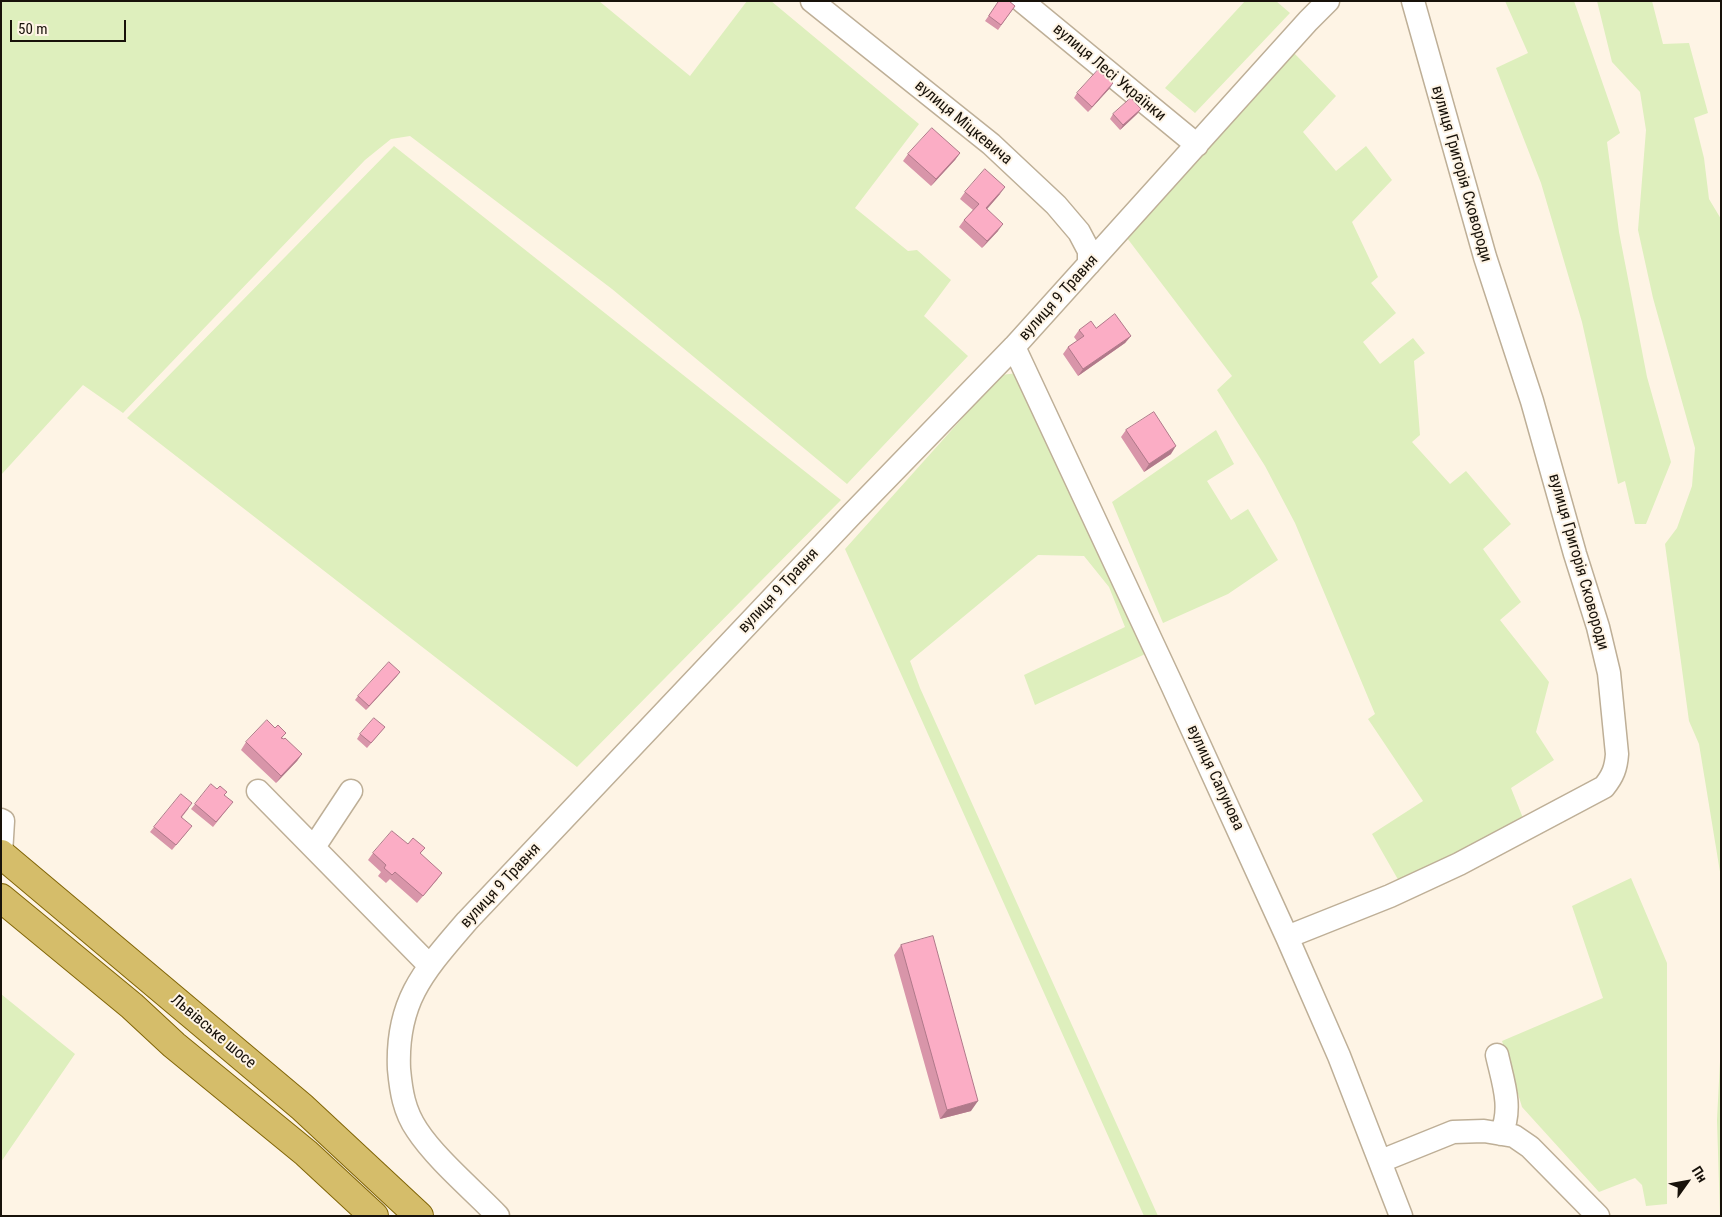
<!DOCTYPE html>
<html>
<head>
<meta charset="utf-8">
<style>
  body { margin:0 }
  #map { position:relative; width:1722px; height:1217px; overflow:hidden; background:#fef4e5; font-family:"Roboto Condensed",sans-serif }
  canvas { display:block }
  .frame { position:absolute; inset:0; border:2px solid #18120a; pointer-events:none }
  .north { position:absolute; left:1662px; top:1157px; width:50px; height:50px; -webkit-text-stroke:4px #fef4e5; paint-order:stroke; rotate:58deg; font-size:14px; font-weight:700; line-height:20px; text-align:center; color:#18120a }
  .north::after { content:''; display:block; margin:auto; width:18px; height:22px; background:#18120a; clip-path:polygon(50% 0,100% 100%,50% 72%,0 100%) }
  .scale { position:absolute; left:10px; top:20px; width:116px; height:22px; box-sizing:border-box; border:2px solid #18120a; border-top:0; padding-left:6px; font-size:15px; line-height:18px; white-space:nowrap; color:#18120a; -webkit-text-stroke:4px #fef4e5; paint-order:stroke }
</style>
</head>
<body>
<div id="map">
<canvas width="1722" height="1217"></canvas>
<div class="frame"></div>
<div class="north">Пн</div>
<div class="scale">50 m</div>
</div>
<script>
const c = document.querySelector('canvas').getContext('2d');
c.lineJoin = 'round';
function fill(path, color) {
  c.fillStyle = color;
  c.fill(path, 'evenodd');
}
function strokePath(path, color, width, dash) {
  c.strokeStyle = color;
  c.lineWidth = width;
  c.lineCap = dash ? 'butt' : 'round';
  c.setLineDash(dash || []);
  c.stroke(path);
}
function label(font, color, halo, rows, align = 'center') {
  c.font = font + ' "Roboto Condensed",sans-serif';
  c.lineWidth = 4;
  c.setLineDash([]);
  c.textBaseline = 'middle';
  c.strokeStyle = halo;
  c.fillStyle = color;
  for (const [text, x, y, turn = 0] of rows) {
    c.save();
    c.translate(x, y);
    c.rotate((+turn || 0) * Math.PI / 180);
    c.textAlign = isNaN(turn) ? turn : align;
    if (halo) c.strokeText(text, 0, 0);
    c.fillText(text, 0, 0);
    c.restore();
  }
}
fill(new Path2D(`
  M1,1H599L690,76L747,1H771L919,124L855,208L908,251L917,250L951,280L924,316L968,356L847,484L612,289L410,136L391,139L365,160L123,413L83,385L1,475Z
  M1245,1H1276L1290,13L1195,113L1165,88Z
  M1505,1H1574L1620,133L1607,142L1619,232L1647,377L1671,462L1646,524H1635L1625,481L1618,484L1582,322L1541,183L1496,68L1528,53Z
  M1597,1H1652L1663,44L1689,43L1708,113L1694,118L1704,158L1709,199L1721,219V878L1699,744L1689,721L1665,544L1677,528L1692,486L1695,448L1653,298L1638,230L1646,130L1640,92L1612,62Z
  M1294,53L1336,96L1303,132L1336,171L1366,146L1392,180L1352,222L1378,277L1371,283L1396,313L1363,342L1380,364L1413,338L1425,353L1414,361L1420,435L1412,442L1450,484L1466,471L1511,524L1483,549L1521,602L1500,620L1549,682L1536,732L1554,760L1511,788L1523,818L1400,883L1372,834L1423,801L1368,719L1375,714L1295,523L1265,466L1217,390L1232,376L1127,238Z
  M394,146L841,500L577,767L127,418Z
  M1026,372L1156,649L1035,705L1024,675L1125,627L1109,587L1084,556L1038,555L910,661L920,688L1158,1216H1144L845,549L1001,375Z
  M1216,430L1234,464L1207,481L1231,520L1248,509L1278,560L1228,594L1163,623L1112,502Z
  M1631,878L1667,963V1204L1646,1206L1642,1185L1635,1178L1599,1192L1522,1107L1502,1041L1603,998L1572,906Z
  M1,994L75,1054L1,1162Z
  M1721,1042V1216H1720L1717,1120Z`), '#deefbd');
const minor = new Path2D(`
  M812,1L991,144L1056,205L1079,232L1089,251V264
  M1022,1L1197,145
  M1014,347L1172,685L1287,937L1339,1056L1401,1216
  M258,791L429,965
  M1,820L3,821L1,854
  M314,847L351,791
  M1287,937L1390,896L1459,864L1604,787C1613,776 1616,768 1617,754L1609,673L1598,627L1575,554L1532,401L1485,257L1413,1
  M1497,1055C1503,1082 1513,1108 1501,1134
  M1381,1161L1453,1132L1484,1131L1514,1136L1530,1147L1598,1216
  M498,1216C473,1190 436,1159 417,1130C404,1111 401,1091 399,1069C396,1000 425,970 467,921L852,514L1014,347L1308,21L1328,1`);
const major = new Path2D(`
  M1,854L302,1107L419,1216
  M1,898L132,1006L174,1045L306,1153L374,1216`);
strokePath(minor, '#beaf97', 25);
strokePath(major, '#816507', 30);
strokePath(minor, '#fff', 22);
strokePath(major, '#d5bd6a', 28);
fill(new Path2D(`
  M999,1L1015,6L998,30L985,21Z
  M1110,88L1088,112L1074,98L1077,93Z
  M1141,109L1137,114L1120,130L1110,119L1113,114Z
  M960,153L955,160L931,186L903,161L908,154Z
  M965,192L1000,194L987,209L998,231L982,248L959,227L964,220L973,210L960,199Z
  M1096,328L1131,336L1125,343L1078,376L1063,354L1068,347L1077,341L1074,337L1079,330Z
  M1126,430L1171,454L1144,472L1121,437Z
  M397,676L366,710L355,700L358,696Z
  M385,727L367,748L357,739L360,734Z
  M275,728L286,733L282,738L302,754L297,761L276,783L241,750L246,742Z
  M225,795L229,807L213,827L191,809L195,804Z
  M189,808L182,817L188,831L172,850L150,832L154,827Z
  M408,844L425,848L420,854L442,873L437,880L417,903L390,879L386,883L378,876L381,872L368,860L373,853Z
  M901,945L971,1111L940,1119L894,955Z`), '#d895a9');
fill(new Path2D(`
  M1113,83L1110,88L1088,112L1092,107Z
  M1141,109L1137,114L1120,130L1123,125Z
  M960,153L955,160L931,186L936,179Z
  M1005,187L1000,194L981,216L986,208Z
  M1003,224L998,231L982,248L987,241Z
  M1131,336L1125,343L1078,376L1083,369Z
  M1176,446L1171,454L1144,472L1149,464Z
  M400,672L397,676L366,710L369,706Z
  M302,754L297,761L276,783L281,776Z
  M978,1101L971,1111L940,1119L947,1110Z`), '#b0798a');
const building = new Path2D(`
  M999,1H1009L1015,6L1001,25L989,16Z
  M1098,70L1113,83L1092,107L1077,93Z
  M1131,98L1141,109L1123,125L1113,114Z
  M932,128L960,153L936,179L908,154Z
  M985,169L1005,187L986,208L1003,224L987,241L964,220L979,204L965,192Z
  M1115,314L1131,336L1083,369L1068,347L1084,336L1079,330L1091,321L1096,328Z
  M1154,412L1176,446L1149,464L1126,430Z
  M389,662L400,672L369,706L358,696Z
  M374,718L385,727L371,743L360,734Z
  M267,720L275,728L278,725L286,733L281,738L284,739L285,738L302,754L281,776L246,742Z
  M211,784L217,789L220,786L227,792L224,795L233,802L216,822L195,804Z
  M181,794L192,803L181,817L192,826L176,845L154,827Z
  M392,831L408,844L413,838L425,848L420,853L442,873L423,896L395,872L392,875L384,868L386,865L373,853Z
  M933,936L978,1101L947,1110L901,945Z`);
fill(building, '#fbadc5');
strokePath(building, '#b0798a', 1);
label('16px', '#18120a', '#fef4e5', [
  ["вулиця Лесі Українки",1109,73,40],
  ["вулиця Міцкевича",963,123,40],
  ["вулиця Григорія Сковороди",1461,174,74],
  ["вулиця 9 Травня",1059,298,-48],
  ["вулиця Григорія Сковороди",1578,562,74],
  ["вулиця 9 Травня",779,591,-47],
  ["вулиця Сапунова",1215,778,65],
  ["вулиця 9 Травня",501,886,-47],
  ["Львівське шосе",213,1032,40]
]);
</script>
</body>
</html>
